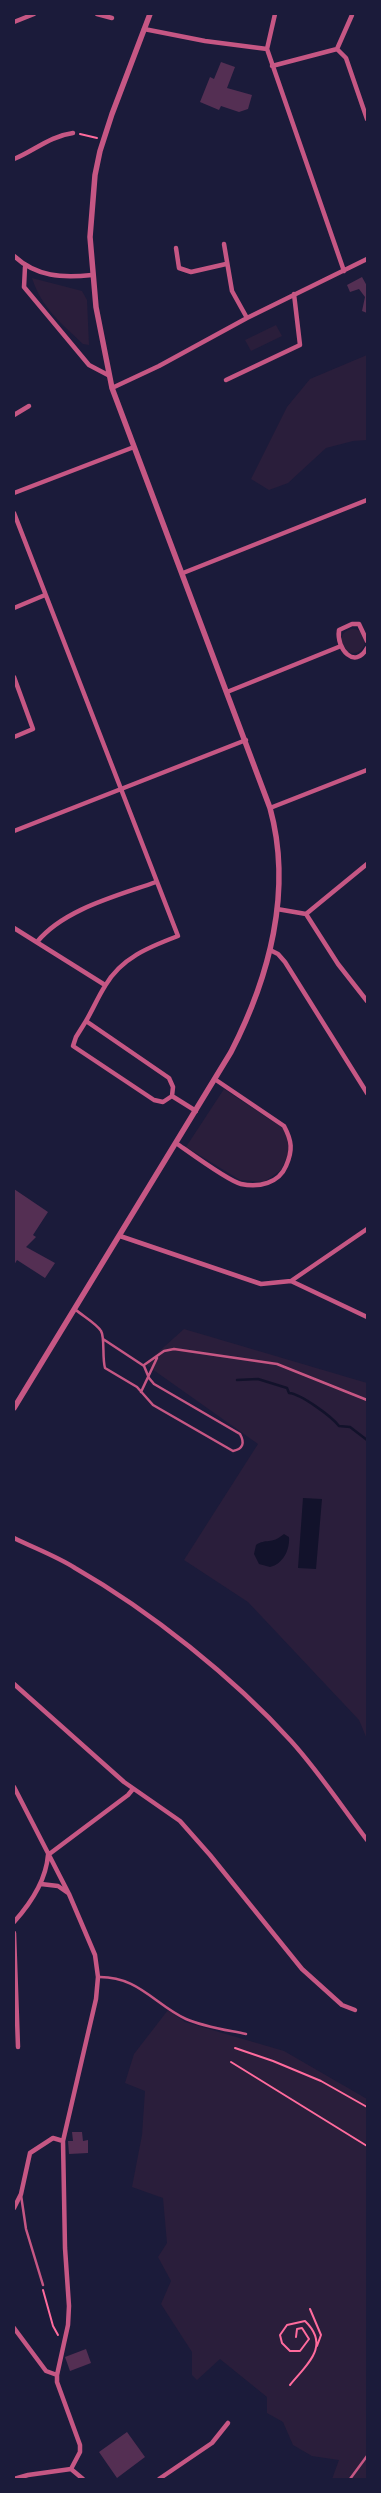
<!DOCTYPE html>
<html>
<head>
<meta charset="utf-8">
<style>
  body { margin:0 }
  #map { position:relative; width:381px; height:2493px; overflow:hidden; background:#1b1b3a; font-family:Bitter,serif }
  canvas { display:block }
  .frame { position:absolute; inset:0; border:15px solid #1b1b3a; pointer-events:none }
</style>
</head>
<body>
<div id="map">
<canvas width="381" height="2493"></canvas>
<div class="frame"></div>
</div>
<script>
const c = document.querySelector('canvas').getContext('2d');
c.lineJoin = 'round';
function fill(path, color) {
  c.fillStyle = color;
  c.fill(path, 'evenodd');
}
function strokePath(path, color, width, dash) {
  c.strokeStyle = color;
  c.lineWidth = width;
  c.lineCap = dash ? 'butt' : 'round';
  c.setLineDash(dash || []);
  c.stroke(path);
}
fill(new Path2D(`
  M32,278L82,291L87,300L89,345L83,344C62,324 41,307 32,278Z
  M276,325L282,336L251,351L245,340Z
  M367,355V440L353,441L326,448L288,483L269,490L251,479L287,407L310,379Z
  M341 641a12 12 0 1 1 24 0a12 12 0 1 1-24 0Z
  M224,1089L283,1128L289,1138V1152L281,1170L264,1182L240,1180L186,1147Z
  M184,1329L367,1383V1739L359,1720L248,1602L184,1560L258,1444L145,1364Z
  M168,2010L185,2022L284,2051L367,2099V2479H332L339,2460L312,2456L293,2445L283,2422L267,2413V2397L220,2359L197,2380L192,2375V2352L161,2304L171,2281L158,2257L167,2243L163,2198L132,2187L142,2135L145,2091L125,2083L134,2054Z`), '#2a1e3b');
fill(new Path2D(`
  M303,1498L322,1499L316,1569L298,1568Z
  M284,1534L289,1537C290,1550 283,1564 270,1567L259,1564L254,1554L256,1545C266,1538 271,1545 284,1534Z`), '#12122b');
strokePath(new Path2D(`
  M237,1380L258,1379L287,1388L289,1393C301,1394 331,1416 339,1426L350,1427L367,1440`), '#12122b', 2.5);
fill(new Path2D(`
  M221,62L235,67L227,88L252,95L248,109L239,112L221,106L219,110L200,102L210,77L214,79Z
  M362,277L367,286V313L362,311L365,297L359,289L350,292L347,285Z
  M14,1189L48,1212L33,1235L36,1237L26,1247L55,1263L45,1278L17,1260L14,1265Z
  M72,2132H82L83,2141L88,2140V2153L69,2154L68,2141H73Z
  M86,2349L91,2363L70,2371L65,2357Z
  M127,2432L145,2457L117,2478L99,2452Z`), '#542f53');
strokePath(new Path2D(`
  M80,134L97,138
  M235,2048L273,2061L321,2081L367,2107
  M231,2062L367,2146
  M43,2290L53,2326L58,2335
  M310,2309L321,2335L317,2346
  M290,2385C307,2364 331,2346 305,2321L287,2325L280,2335L282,2343L290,2351H300L309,2339L302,2328L297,2329L296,2337`), '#ff6b9d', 2);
strokePath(new Path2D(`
  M76,1310C83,1316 97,1324 101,1331C105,1337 102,1358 105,1368L137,1387L153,1405L233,1451C243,1449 245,1443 240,1434L154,1384L149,1378L144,1366L103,1339
  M144,1365L164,1351L174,1349L277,1364L367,1400
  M141,1392L157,1358
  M98,1977C138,1976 154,2004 186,2019C204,2027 227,2030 246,2034
  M21,2195L26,2229L43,2285
  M350,2479L367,2456`), '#c65784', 2.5);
strokePath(new Path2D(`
  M97,14L112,18
  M275,14L267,49L344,271
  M14,22L34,14
  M144,29L205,41L267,49
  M337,49L346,58L367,119
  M337,49L352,15
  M272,66L337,49
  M14,159C34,151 50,136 73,133
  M224,244L232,291L247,318
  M176,248L179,268L191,272L226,264
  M14,256C37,277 62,278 92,275
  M25,267L24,287L89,365L108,375
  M226,380L300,345L294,294
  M112,388L159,366L247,318L367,259
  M14,415L29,406
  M14,493L134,447
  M14,513L178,936C149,947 121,958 105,986C98,997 93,1009 86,1021
  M183,573L367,500
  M14,608L45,595
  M367,641L359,624H352L339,630C336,649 355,670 367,648
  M14,677L33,729L14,737
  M227,692L341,646
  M270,808L367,770
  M14,831L246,740
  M277,909L306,914L367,864
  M306,914L338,964L367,1001
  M14,928L105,985
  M37,942C64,909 117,896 156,882
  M270,950L278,954L285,962L367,1093
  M86,1021L169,1078L173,1087L172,1096L163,1102L154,1100L73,1046L76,1037Z
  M172,1096L196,1111
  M176,1143C189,1152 228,1181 241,1184C259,1188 279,1183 286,1166C293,1150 292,1141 284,1126L216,1080
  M120,1236L261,1284L291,1281L367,1229
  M291,1281L367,1317
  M14,1538C34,1548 56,1556 75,1568C150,1611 233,1677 291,1741C319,1772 342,1807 367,1840
  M14,1684L124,1782L180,1821L210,1855L302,1969L342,2005L355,2010
  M14,1787L69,1894L95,1955L98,1977L96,1999L63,2141L65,2248L69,2306L68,2325L57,2375V2382L80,2445V2452L71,2469
  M48,1855L128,1795L133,1789
  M41,1884L58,1886L68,1893
  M14,1922C31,1903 46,1881 48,1855
  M14,1933L18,2047
  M14,2208L21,2194L30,2153L53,2138L63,2141
  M14,2328L46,2371L57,2375
  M71,2469L83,2479
  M14,2479L28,2475L71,2469
  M159,2479L212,2443L228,2423`), '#c65784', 4.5);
strokePath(new Path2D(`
  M14,1408L231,1052C269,978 293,891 270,808L112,388L96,307L90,237L95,175L100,151L112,114L150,14`), '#c65784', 5.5);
</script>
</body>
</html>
